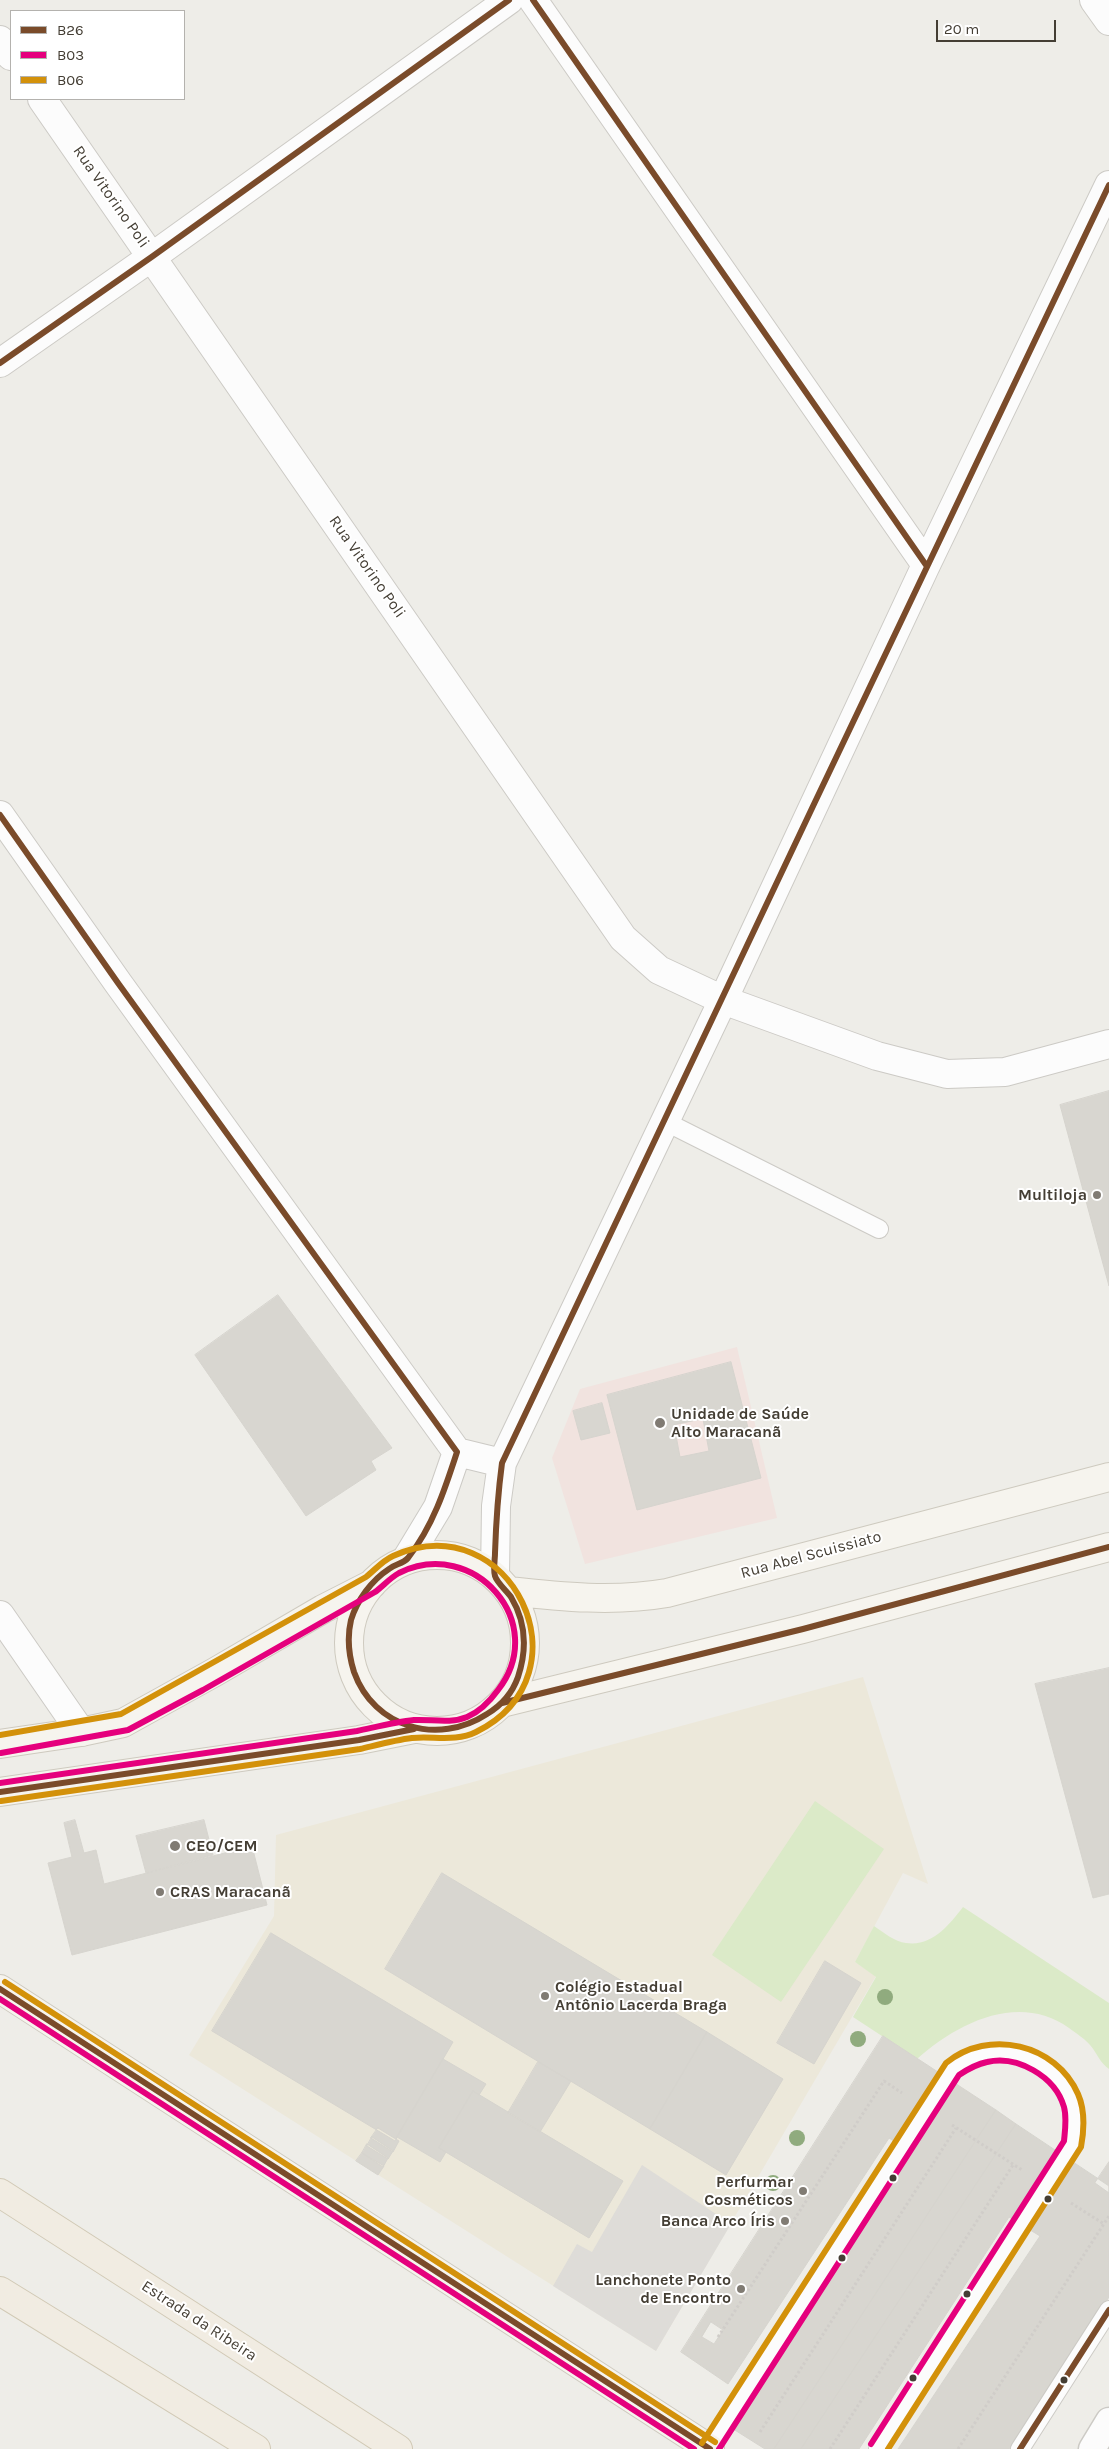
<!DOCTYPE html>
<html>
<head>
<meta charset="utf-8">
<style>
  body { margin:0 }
  #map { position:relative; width:1109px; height:2449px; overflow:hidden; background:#eeede8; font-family:Karla,sans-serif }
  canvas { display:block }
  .legend { position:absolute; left:10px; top:10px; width:175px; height:90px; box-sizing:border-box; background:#fff; border:1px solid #b4b2ae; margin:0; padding:6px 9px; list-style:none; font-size:15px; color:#443e34 }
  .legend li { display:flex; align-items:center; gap:10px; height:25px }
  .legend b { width:25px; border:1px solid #b4b2ae }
  .scale { position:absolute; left:936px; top:20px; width:120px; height:22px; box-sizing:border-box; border:2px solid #443e34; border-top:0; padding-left:6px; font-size:15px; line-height:18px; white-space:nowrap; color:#443e34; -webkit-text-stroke:4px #fff; paint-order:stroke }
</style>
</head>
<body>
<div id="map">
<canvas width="1109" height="2449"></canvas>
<ul class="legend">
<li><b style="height:6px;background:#7a4b2a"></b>B26</li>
<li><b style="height:6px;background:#e5007d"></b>B03</li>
<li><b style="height:6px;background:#d3910a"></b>B06</li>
</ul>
<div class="scale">20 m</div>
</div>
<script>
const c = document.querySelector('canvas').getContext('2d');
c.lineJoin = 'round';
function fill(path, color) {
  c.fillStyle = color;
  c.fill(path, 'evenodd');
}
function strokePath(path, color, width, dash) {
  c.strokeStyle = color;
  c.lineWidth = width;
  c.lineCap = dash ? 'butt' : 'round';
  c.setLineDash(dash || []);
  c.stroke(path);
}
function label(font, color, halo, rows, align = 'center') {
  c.font = font + ' Karla,sans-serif';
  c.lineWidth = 4;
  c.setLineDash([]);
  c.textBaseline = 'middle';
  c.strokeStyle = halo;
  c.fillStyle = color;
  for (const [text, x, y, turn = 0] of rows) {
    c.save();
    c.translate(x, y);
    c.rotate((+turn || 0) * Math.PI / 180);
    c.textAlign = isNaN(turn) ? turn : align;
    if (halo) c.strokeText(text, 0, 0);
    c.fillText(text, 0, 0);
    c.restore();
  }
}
fill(new Path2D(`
  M863,1677L928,1884L903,1873L855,1962L876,1976L656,2351L189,2055L274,1916L276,1835Z`), '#ece8da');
fill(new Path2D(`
  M737,1347L777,1518L585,1564L552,1458L580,1389Z`), '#f1e3df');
fill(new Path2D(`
  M815,1801L884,1849L781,2002L712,1955Z
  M963,1907L1109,2003V2069C1100,2063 1097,2053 1090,2045C1085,2039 1076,2033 1069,2028C1019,1992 957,2023 917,2059L853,2017L876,1977L855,1962L874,1926C883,1932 895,1942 906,1943C932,1947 949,1925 963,1907Z`), '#dbeac8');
fill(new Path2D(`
  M642,2165L731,2224L656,2351L553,2286L577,2244L592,2252Z`), '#dedcd8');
const building = new Path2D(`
  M1109,1091V1286L1060,1105Z
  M278,1295L392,1448L371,1461L376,1470L306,1516L195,1355Z
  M731,1362L761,1478L637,1510L607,1395ZM703,1419L709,1451L680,1457L674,1425Z
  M602,1403L610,1433L581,1440L573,1411Z
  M1109,1668V1894L1093,1898L1035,1684Z
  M75,1820L84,1853L96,1850L104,1884L252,1846L267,1905L72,1955L48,1863L72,1857L64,1823Z
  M204,1820L213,1855L146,1873L136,1836Z
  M442,1873L707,2032L650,2129L385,1969Z
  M271,1933L453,2042L395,2141L212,2031Z
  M825,1961L861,1983L814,2064L777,2043Z
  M707,2032L783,2079L726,2175L650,2129Z
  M883,2036L996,2110L774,2449H765L730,2427L911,2152L889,2138L728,2384L681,2352Z
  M443,2059L486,2084L479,2095L473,2091L439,2148L446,2152L440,2162L397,2137Z
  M538,2062L571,2081L540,2132L508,2113Z
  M473,2091L623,2181L589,2238L439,2148Z
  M996,2110L1016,2124L801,2449H774Z
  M1016,2124L1109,2186V2297L1009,2449H898L1040,2236L1009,2217L859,2449H801Z
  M378,2128L399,2141L393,2152L371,2138Z
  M372,2137L393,2151L388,2159L367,2146Z
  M367,2144L388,2158L383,2167L362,2153Z
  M362,2153L384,2166L378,2175L356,2161Z
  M1109,2162V2193L1095,2183Z
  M711,2322L723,2330L714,2344L702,2337Z`);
fill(building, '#d8d6d0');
strokePath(building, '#d6d4ce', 1);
const service = new Path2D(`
  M666,1122L879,1229
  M709,2448L953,2068C959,2065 966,2060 973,2057C1009,2042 1055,2062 1070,2098C1076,2113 1074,2129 1073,2144L878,2449
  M1020,2449L1109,2310`);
const pedestrian = new Path2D(`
  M1092,2449L1109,2421`);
const minor = new Path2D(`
  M1094,0L1109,21
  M0,40L11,56
  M42,99L623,938L659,970L723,1000L877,1056L947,1074L1005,1072L1109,1044
  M0,1615L81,1732`);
const tertiary = new Path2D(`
  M533,0L926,565
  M0,363L153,256L509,0
  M0,815L118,983L457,1452
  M457,1452L502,1463
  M406,1560L438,1507L457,1452
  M495,1576L496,1506L502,1463L723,1000L926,565L1109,185`);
const secondary = new Path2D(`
  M349 1643a88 88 0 1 1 176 0a88 88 0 1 1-176 0Z
  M508,1591C562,1597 615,1602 667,1593L1109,1477
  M502,1703L803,1629L1109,1547
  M0,1744L81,1732L123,1723L215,1672L323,1609L372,1584
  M0,1792L359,1740L414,1729
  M0,1989L710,2449`);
const primary = new Path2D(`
  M0,2193L398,2449
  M0,2291L256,2449`);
strokePath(service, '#cccac5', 20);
strokePath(pedestrian, '#cccac5', 29);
strokePath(minor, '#cccac5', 30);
strokePath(tertiary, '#cccac5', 30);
strokePath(secondary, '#cecabf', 30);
strokePath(primary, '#d1c9b5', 30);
strokePath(new Path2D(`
  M952,2125L1022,2170
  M1071,2203L1104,2224
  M718,2337L884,2081L902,2093
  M760,2432L956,2128
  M830,2449L1013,2165
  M958,2449L1109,2216`), '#d0cdc9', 3, [2.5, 2.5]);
strokePath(service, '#fcfcfc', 18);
strokePath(pedestrian, '#fcfcfc', 26);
strokePath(minor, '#fcfcfc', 28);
strokePath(tertiary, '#fcfcfc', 28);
strokePath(secondary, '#f6f4ee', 28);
strokePath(primary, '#f1ece2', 28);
strokePath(new Path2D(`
  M533,0L926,565
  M0,363L153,256L509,0
  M0,815L118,983L457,1452C445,1489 433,1526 408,1558C403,1564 395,1564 389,1569C372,1580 357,1600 351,1620C347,1637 349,1656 354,1672C374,1728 438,1746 487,1714C502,1705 512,1694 518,1677C527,1650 526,1622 511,1597C507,1591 497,1583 495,1576C493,1570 495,1560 495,1553C496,1523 498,1493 502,1463C705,1037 904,610 1109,185
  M502,1703L803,1629L1109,1547
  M0,1792L359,1740L414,1729
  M0,1989L710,2449
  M1020,2449L1109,2310`), '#7a4b2a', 6);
strokePath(new Path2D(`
  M0,1783L357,1731C376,1727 395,1722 414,1720C431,1719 450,1724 467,1717C479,1712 490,1701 498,1690C550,1623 474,1536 399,1573C390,1578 383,1586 375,1592L203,1690L128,1730L1,1753
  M0,1999L694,2449
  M719,2449L959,2075C968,2069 977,2064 987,2062C1017,2055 1055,2076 1064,2107C1067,2118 1065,2130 1064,2141L871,2444`), '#e5007d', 6);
strokePath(new Path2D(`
  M0,1735L121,1714L366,1577C375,1570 382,1561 393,1556C510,1503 593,1674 476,1732C456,1742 434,1736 412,1738C395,1740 377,1745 360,1749L1,1801
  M5,1982L715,2442
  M702,2443L946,2063C989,2028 1056,2044 1078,2094C1085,2110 1084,2131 1081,2147L888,2449`), '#d3910a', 6);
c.fillStyle = '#90ab7e';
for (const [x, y] of [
  [885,1997],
  [858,2039],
  [797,2138],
  [773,2183]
]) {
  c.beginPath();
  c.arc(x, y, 8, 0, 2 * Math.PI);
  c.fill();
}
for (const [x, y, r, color] of [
  [1097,1195,5,"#807b73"],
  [660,1423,6,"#807b73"],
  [175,1846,6,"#807b73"],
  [160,1892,5,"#807b73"],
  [545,1996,5,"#807b73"],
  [893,2178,4.5,"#443e34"],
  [803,2191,5,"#807b73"],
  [1048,2199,4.5,"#443e34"],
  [785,2221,5,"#807b73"],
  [842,2258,4.5,"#443e34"],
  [741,2289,5,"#807b73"],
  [967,2294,4.5,"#443e34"],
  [913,2378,4.5,"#443e34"],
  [1064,2380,4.5,"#443e34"]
]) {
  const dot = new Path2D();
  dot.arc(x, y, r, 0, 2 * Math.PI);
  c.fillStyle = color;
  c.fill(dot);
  strokePath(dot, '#fff', 2);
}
label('16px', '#443e34', '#fff', [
  ["Rua Vitorino Poli",111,197,55],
  ["Rua Vitorino Poli",367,567,55],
  ["Rua Abel Scuissiato",811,1555,-15],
  ["Estrada da Ribeira",199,2321,33]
]);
label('bold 16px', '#443e34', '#fff', [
  ["Multiloja",1087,1195],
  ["Unidade de Saúde",671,1414,"left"],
  ["Alto Maracanã",671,1432,"left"],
  ["CEO/CEM",186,1846,"left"],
  ["CRAS Maracanã",170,1892,"left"],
  ["Colégio Estadual",555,1987,"left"],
  ["Antônio Lacerda Braga",555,2005,"left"],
  ["Perfurmar",793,2182],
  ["Cosméticos",793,2200],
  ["Banca Arco Íris",775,2221],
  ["Lanchonete Ponto",731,2280],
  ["de Encontro",731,2298]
], 'right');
</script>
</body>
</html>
